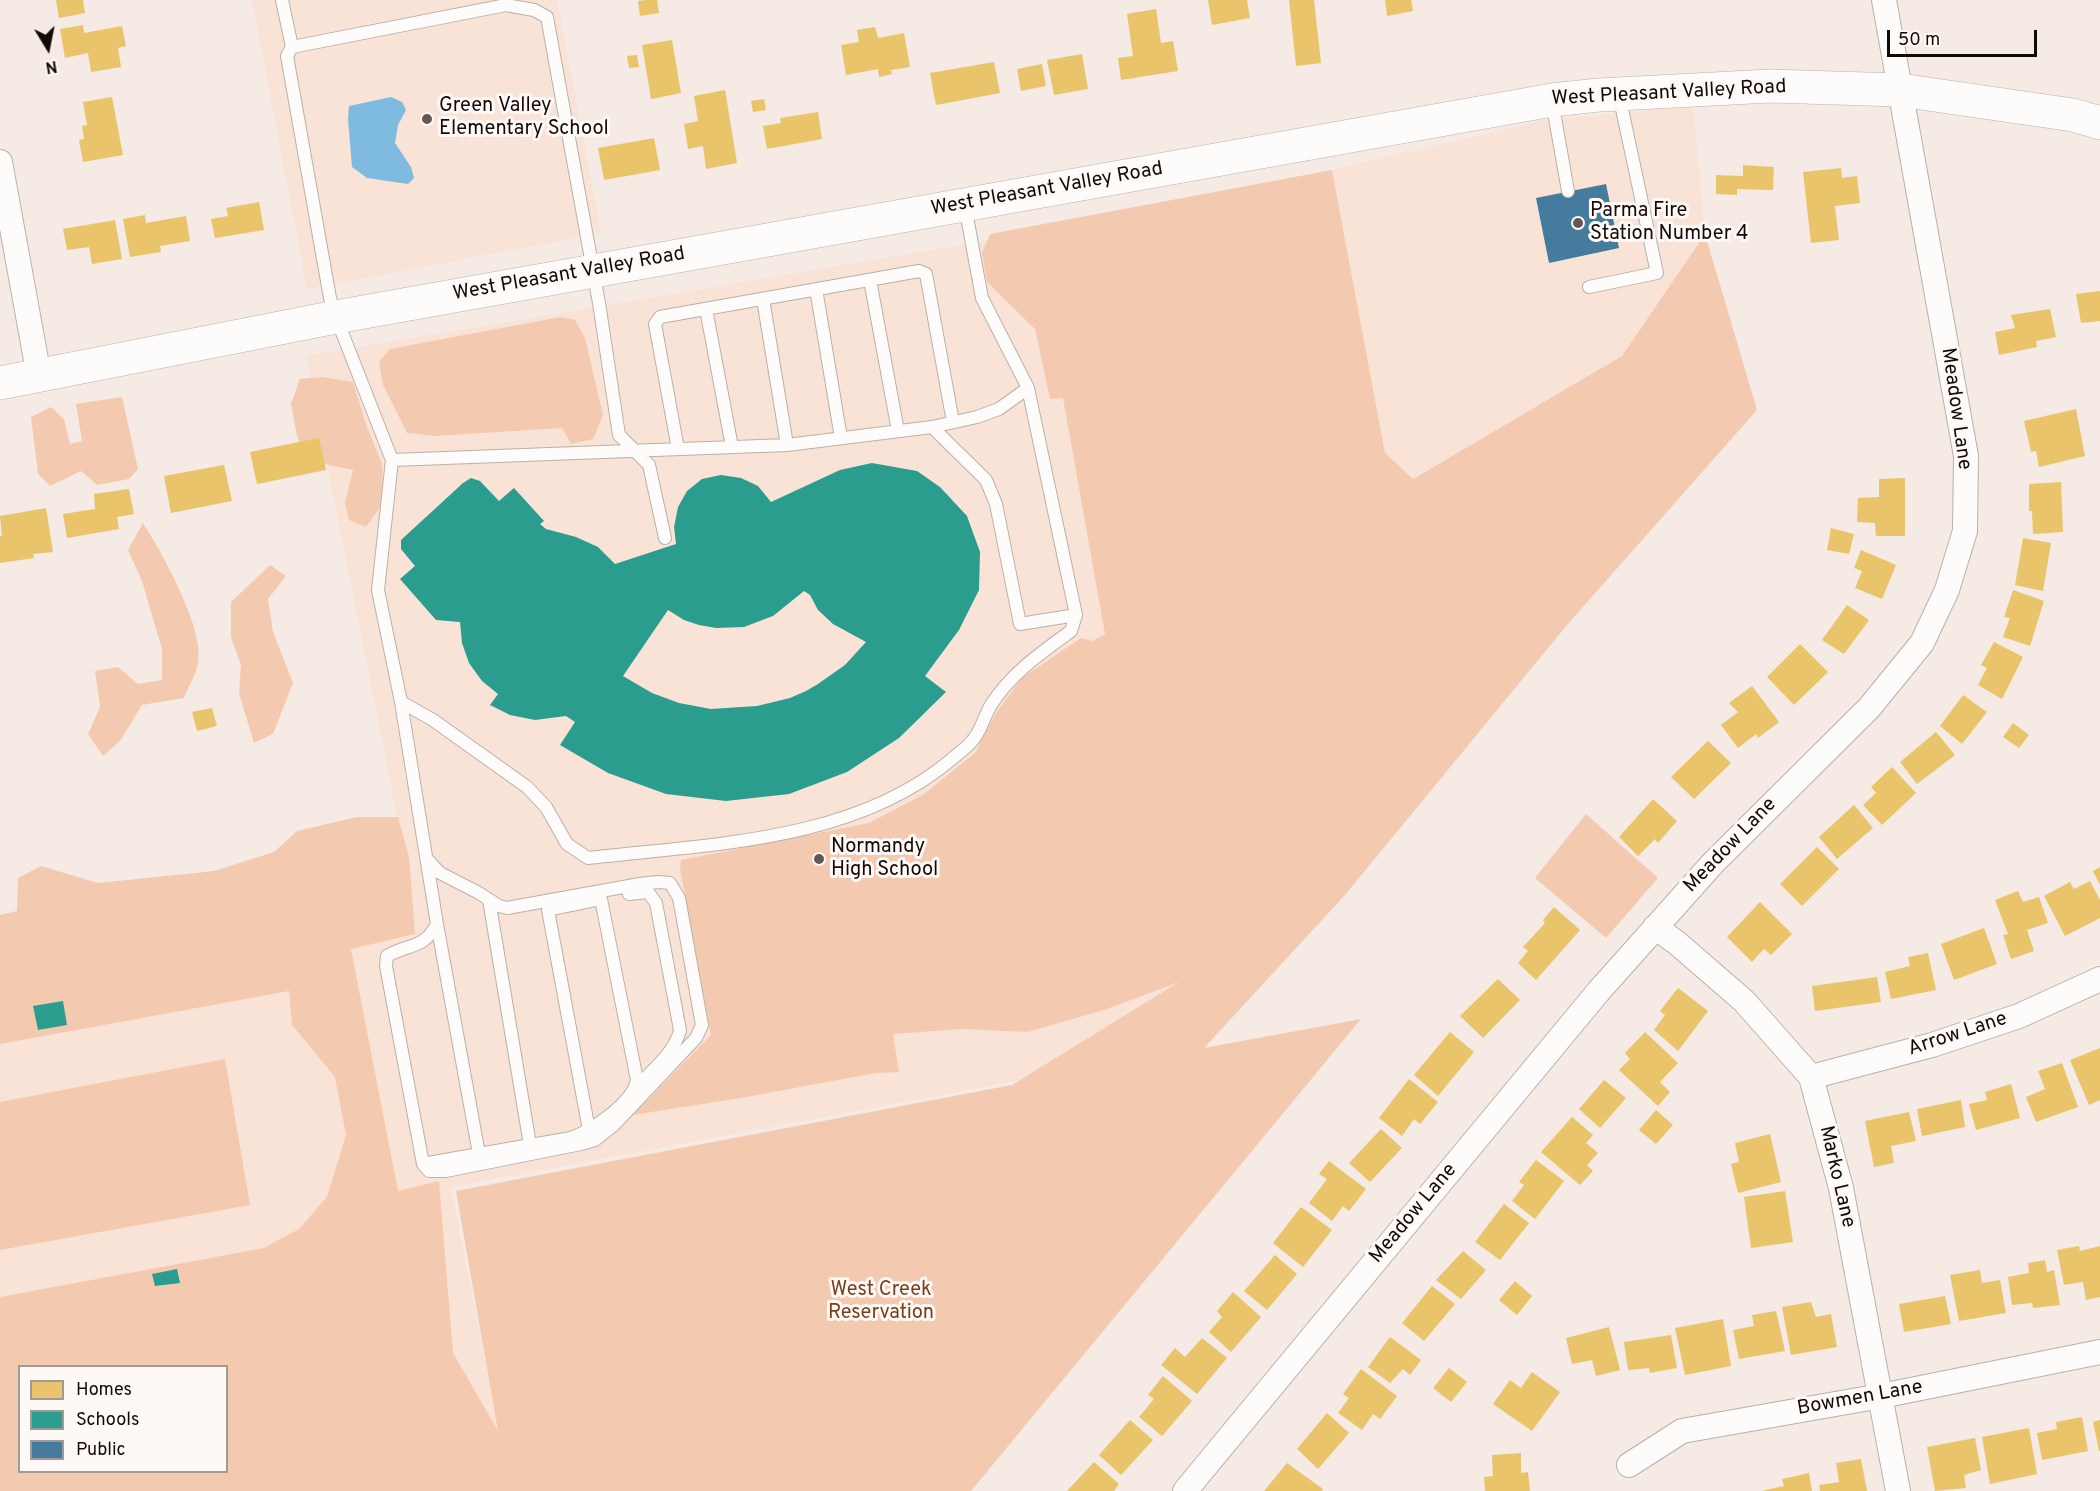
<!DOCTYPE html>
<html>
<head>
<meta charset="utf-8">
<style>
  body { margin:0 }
  #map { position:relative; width:2100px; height:1491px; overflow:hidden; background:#f5eae4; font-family:Overpass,sans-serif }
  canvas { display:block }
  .legend { position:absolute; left:18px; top:1365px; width:210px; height:108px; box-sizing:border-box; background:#fef9f6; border:2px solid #a09996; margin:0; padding:8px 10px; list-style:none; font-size:18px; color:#120a06 }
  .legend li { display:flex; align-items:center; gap:12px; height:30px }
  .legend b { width:30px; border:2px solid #a09996 }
  .north { position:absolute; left:18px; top:18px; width:60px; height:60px; -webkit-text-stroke:4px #fef9f6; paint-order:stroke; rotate:170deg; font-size:16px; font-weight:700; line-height:24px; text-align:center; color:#120a06 }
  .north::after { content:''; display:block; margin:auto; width:21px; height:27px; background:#120a06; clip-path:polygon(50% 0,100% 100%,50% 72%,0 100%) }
  .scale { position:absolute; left:1887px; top:30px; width:150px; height:27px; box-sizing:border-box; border:3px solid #120a06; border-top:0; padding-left:8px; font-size:18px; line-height:21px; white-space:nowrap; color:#120a06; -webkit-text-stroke:4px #fef9f6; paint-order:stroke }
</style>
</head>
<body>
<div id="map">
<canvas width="2100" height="1491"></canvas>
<ul class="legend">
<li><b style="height:16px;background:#e9c46a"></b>Homes</li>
<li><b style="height:16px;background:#2a9d8f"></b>Schools</li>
<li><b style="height:16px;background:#457b9d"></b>Public</li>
</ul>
<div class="north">N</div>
<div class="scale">50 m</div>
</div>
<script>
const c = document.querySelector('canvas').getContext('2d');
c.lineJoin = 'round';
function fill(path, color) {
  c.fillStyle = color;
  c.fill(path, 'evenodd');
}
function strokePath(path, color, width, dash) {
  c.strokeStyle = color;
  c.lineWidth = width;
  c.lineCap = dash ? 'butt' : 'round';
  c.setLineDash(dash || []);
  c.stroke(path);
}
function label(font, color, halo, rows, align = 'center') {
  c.font = font + ' Overpass,sans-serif';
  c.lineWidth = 6;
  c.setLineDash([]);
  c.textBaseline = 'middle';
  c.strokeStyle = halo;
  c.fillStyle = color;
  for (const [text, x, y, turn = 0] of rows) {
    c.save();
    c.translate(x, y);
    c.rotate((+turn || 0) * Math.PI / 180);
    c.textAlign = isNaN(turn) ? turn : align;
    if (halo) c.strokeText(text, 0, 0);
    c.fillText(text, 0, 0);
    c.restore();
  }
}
fill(new Path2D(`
  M252,0H557L601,233L307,289Z
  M1693,106L1705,234L1622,356L1412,479L1385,453L1332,170L1545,120Z
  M1265,194L1310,901L1025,1079L451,1187L499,1433L205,1491H0V996L397,817L306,356ZM20,1366H226V1472H20Z`), '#f9e3d6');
fill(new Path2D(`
  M1332,170L1385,453L1413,479L1622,356L1705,234L1757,410L1567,625L1345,895L1204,1048L1361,1019L971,1491H0V1297L264,1248L299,1229L327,1197L346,1135L335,1077L292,1025L289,991L0,1044V915L17,911L18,878L41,866L98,883L214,871L274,852L297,831L357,817H398L409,857L415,934L351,949L398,1191L439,1181L453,1353L498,1431L456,1191L1012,1085L1179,982L1107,1009L1028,1032L961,1029L893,1034L899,1072L876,1073L741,1098L633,1115L711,1035L680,869L681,860L869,823L924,794L975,753L996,713L1022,678L1081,638L1092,641L1105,634L1063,398L1050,399L1035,329L987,282L982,253L990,234ZM20,1366H226V1472H20Z
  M561,317L575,320L585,338L603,415L593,439L571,444L562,428L436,436L407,433L383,385L379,362L390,349Z
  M323,377L353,382L367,427L382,464L383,503L366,527L349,520L345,503L353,470L306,460L297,436L291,404L300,379Z
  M122,397L138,469L129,479L97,485L81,471L50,486L38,474L31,417L51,407L64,419L70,444L82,441L76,404Z
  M143,523C162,553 205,629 198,663C196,675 188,687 184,698L142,705L120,741L103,756L88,734L100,707L95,671L118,667L138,684L162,680V649L142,581L128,550Z
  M270,565L286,576L268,599L273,632L293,683L273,734L254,743L239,693L241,665L231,637V602Z
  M1586,814L1658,878L1606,938L1535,878Z
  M225,1059L250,1205L0,1250V1102Z`), '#f3cab0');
fill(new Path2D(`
  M391,97L402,102L406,110L398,125L395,143L411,167L414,178L408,184L367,178L352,167L348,119L349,106Z`), '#7fbbe1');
fill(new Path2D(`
  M56,0H83L85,13L59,18Z
  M646,0H657L659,13L640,16L638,1Z
  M1208,0H1247L1250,18L1212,25Z
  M1289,0H1314L1321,63L1296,66Z
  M1385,0H1411L1413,11L1387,16Z
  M1156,9L1161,43L1173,41L1178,71L1121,80L1118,58L1133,56L1127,14Z
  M83,25L84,33L122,26L126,46L118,48L121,67L91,72L88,53L65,58L60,29Z
  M875,27L878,38L904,33L910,67L891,70L892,74L879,77L878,69L846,75L841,45L859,42L857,30Z
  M672,40L681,93L651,99L642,45Z
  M1082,54L1088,89L1054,95L1047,60Z
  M637,55L639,67L629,68L627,56Z
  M994,62L1000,93L936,105L930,73Z
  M1042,64L1046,86L1021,91L1017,69Z
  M725,90L737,163L706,169L703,146L688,149L684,124L698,121L694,96Z
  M112,97L123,155L83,162L79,140L84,139L82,126L87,125L83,102Z
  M764,99L766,110L753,112L751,101Z
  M818,112L822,139L767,149L763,126L781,123L780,118Z
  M654,138L660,170L604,180L598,148Z
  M1743,165L1774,167L1773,190L1737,189V195L1716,194V175L1743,176Z
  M1841,168L1842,178L1857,176L1860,203L1835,206L1839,240L1811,243L1803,172Z
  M259,202L264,230L215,238L211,219L228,216L226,208Z
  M145,215L146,223L186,216L190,241L160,246L161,252L130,257L123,219Z
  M115,220L122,259L92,264L89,247L67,250L63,229Z
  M2100,291V321L2081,323L2076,294Z
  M2050,309L2056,337L2036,341L2037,347L1999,355L1995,332L2015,328L2011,315Z
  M2076,409L2085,456L2039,467L2036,451L2031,452L2024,421Z
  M319,438L326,470L257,484L250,452Z
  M224,465L232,501L171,513L164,476Z
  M1905,478V536H1876L1875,523L1857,522L1858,498L1879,497V479Z
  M2061,482L2063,532L2033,534L2032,511H2029V484Z
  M129,489L134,514L117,517L119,529L67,538L63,514L95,509L94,494Z
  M46,508L53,552L33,554L34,558L0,563V536H2L0,516Z
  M1831,528L1854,534L1849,554L1827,550Z
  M2023,538L2051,543L2043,591L2015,585Z
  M1861,550L1896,565L1882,599L1855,588L1862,571L1854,568Z
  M2013,590L2044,601L2030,646L2003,637L2010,618L2004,617Z
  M1847,605L1869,620L1844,654L1822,640Z
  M1994,642L2023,657L2002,699L1978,685L1987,668L1981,665Z
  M1800,644L1828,672L1794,705L1767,677Z
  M1752,686L1779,722L1758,738L1756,734L1738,748L1721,725L1738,712L1729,703Z
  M1963,695L1987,712L1962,744L1940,726Z
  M212,708L217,726L197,731L192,712Z
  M2013,723L2029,735L2019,748L2003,737Z
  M1936,732L1955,755L1917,784L1900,762Z
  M1708,741L1731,763L1694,799L1671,777Z
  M1892,767L1916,793L1882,825L1863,805L1876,793L1871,787Z
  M1653,799L1677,821L1658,843L1655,839L1638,856L1619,837Z
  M1854,805L1873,828L1837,859L1819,837Z
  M1817,847L1839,869L1802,906L1780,884Z
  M2100,867V885L2093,871Z
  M2090,881L2100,900V918L2065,936L2044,896L2070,882L2074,889Z
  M2018,891L2023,902L2039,897L2048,923L2027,930L2034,951L2011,959L2003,935L2008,934L1995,900Z
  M1760,902L1792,934L1771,955L1764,949L1752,962L1727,937Z
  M1554,907L1580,930L1536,980L1518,963L1528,951L1523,947L1545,923L1543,920Z
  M1984,928L1997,964L1954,980L1941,944Z
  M1928,953L1936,990L1891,999L1885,972L1910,966L1908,957Z
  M1877,977L1881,1002L1815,1011L1812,986Z
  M1498,979L1520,1000L1483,1038L1460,1016Z
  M1678,988L1708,1011L1678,1051L1654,1030L1665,1015L1660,1011Z
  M1450,1032L1474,1052L1438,1096L1414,1075Z
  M1645,1032L1678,1063L1660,1082L1670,1092L1658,1106L1619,1070L1630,1059L1625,1053Z
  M2100,1048V1100L2089,1105L2070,1060Z
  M2062,1063L2078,1107L2036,1122L2026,1097L2045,1089L2038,1071Z
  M1409,1079L1438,1102L1420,1124L1414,1119L1402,1136L1379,1118Z
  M1604,1080L1626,1098L1600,1128L1579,1109Z
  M2011,1084L2020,1118L1976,1130L1969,1104L1987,1100L1985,1092Z
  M1961,1100L1965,1127L1922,1136L1917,1109Z
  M1656,1110L1673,1125L1656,1144L1639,1130Z
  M1909,1112L1916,1141L1891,1146L1894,1163L1874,1167L1865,1121Z
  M1572,1117L1593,1135L1586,1143L1598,1153L1587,1165L1593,1171L1580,1185L1541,1152Z
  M1381,1129L1402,1148L1370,1182L1349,1163Z
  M1770,1134L1781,1182L1738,1193L1731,1164L1739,1162L1735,1143Z
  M1536,1160L1564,1181L1535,1219L1512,1201L1524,1185L1519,1182Z
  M1329,1161L1366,1189L1349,1211L1343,1206L1332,1221L1309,1203L1327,1179L1319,1174Z
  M1785,1191L1793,1242L1751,1248L1744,1197Z
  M1504,1204L1529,1223L1500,1260L1475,1242Z
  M1301,1207L1332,1230L1303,1267L1273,1243Z
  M2079,1246L2080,1251L2100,1246V1297L2086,1300L2083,1282L2064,1285L2057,1250Z
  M1463,1251L1486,1270L1461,1299L1436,1280Z
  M1275,1255L1297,1274L1267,1310L1244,1291Z
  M2045,1260L2047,1272L2054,1270L2060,1305L2033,1308L2032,1303L2012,1305L2008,1277L2029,1273L2028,1263Z
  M1980,1270L1982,1283L2000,1280L2006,1313L1959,1321L1950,1275Z
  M1515,1281L1532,1296L1517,1315L1499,1300Z
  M1432,1286L1455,1304L1424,1341L1402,1323Z
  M1233,1292L1261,1317L1231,1352L1209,1332L1222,1317L1217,1311Z
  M1945,1296L1951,1324L1904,1332L1899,1304Z
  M1811,1302L1816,1317L1831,1314L1837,1347L1791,1355L1782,1307Z
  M1776,1311L1785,1351L1739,1359L1733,1330L1754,1326L1752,1315Z
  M1723,1319L1731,1366L1685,1375L1675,1328Z
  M1609,1327L1620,1370L1596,1376L1592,1360L1572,1364L1566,1338Z
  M1671,1335L1677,1368L1650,1373L1649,1368L1628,1370L1624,1342Z
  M1390,1337L1421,1360L1410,1375L1403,1369L1390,1383L1368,1367Z
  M1202,1338L1227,1358L1197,1394L1161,1365L1175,1348L1185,1357Z
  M1449,1368L1467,1382L1451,1402L1433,1388Z
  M1361,1369L1397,1396L1380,1419L1373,1414L1362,1430L1338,1413L1349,1398L1343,1394Z
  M1532,1372L1560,1392L1532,1431L1493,1404L1510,1380L1521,1388Z
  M1163,1376L1192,1401L1162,1436L1139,1417L1154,1399L1148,1395Z
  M1327,1413L1349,1433L1318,1469L1297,1449Z
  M2082,1417L2088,1451L2042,1460L2037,1433L2057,1429L2056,1422Z
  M1130,1420L1153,1440L1121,1475L1099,1455Z
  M2100,1420V1451H2099L2093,1422Z
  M2029,1428L2037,1474L1990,1484L1982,1437Z
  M1975,1438L1981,1470L1964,1475L1966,1488L1935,1491L1927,1447Z
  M1521,1453V1473L1528,1472L1530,1491H1485L1484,1477L1493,1476L1492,1455Z
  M1861,1459L1867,1491H1820L1819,1485L1839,1482L1836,1463Z
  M1094,1462L1119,1484L1114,1491H1067Z
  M1287,1463L1323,1489L1322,1491H1264Z
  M1809,1473L1812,1491H1761L1784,1486L1782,1479Z`), '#e9c46a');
fill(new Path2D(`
  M872,463L917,471L940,487L967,516L980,552L979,590L959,630L925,676L946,692L899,738L847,772L789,794L726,801L666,794L608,773L560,745L575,722L566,716L535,720L510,715L490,705L498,694L482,681L469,663L462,643L460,622L436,620L400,579L415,566L401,549V540L463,483L471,478L480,481L499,501L514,488L544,521L540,524L546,529L576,537L598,547L615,564L676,544L674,527L678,507L687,491L702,479L721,475L741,478L758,486L771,502L840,470ZM804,591L810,595L818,610L833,624L866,642L845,665L818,684L806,691L790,698L757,706L711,709L679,703L652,693L623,676L668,610L684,620L699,625L716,628L744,627L773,616Z
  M63,1001L67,1025L38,1030L33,1006Z
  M177,1269L180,1283L155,1286L152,1274Z`), '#2a9d8f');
fill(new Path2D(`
  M1606,184L1619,248L1549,263L1536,198Z`), '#457b9d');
const lane = new Path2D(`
  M282,0L292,47
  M1552,101L1568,191
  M870,280L898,431
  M1589,287L1657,273L1619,95
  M816,289L841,438
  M763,299L787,445
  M706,309L732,447
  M932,427L986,480L996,504L1020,624L1076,615
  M678,449L655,324L660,317L919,271L926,274L953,422
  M392,460L787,445L932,427L977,417L999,409L1028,388
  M401,702L433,720L527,787L546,807L567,844L588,858C710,844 854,842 952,759C958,753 967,748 972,741C981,732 984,716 991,705C1010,674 1042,652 1071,631L1076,615L1028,388L982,298L965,206
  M427,859L440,873L479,893L499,906L507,908L640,884L658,882L670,883L679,898L702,1025L696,1038L615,1124L595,1140L581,1144L446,1171H429L423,1164L386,966L387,956C409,943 423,950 437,924
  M629,894L648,892L656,903L680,1030C675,1053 650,1072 635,1089
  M489,900L530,1145
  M479,1154L571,1138C592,1130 633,1103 637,1080L601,899L548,910L589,1130
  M423,1164L479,1154L437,924L401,702L378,590L392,460L336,317L330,298L287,56L292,47L506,5L534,10L547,17L599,303L619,435L649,465L665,538`);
const street = new Path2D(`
  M0,162L39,376
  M1655,927L1677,943L1744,1001L1811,1077L1841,1188L1898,1491
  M1811,1077L1932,1045L2019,1016L2100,979
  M1629,1465L1682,1431L1881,1396L2100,1352
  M1185,1491L1598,992L1713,863L1869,708L1922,643L1947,590L1965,531L1966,456L1884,0`);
const secondary = new Path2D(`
  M0,383L336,317L1552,100L1599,95L1770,86L1900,90L2073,115L2100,123`);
strokePath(lane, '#b9b0ab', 14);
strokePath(street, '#b9b0ab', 26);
strokePath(secondary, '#b9b0ab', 34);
strokePath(lane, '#fefcfb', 12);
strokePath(street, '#fefcfb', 24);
strokePath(secondary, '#fefcfb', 33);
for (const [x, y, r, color] of [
  [427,119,6,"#615854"],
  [1578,223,6,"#615854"],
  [819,859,6,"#615854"]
]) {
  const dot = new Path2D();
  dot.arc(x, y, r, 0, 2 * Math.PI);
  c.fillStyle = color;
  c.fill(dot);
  strokePath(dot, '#fef9f6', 2);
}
label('20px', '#120a06', '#fef9f6', [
  ["West Pleasant Valley Road",1669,94,-3],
  ["West Pleasant Valley Road",1047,190,-10],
  ["West Pleasant Valley Road",569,275,-10],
  ["Meadow Lane",1955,409,82],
  ["Meadow Lane",1731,846,-46],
  ["Arrow Lane",1958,1035,-18],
  ["Marko Lane",1836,1177,77],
  ["Meadow Lane",1414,1214,-50],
  ["Bowmen Lane",1860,1399,-10]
]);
label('20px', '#120a06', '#fef9f6', [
  ["Green Valley",439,107],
  ["Elementary School",439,130],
  ["Parma Fire",1590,212],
  ["Station Number 4",1590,235],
  ["Normandy",831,848],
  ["High School",831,871]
], 'left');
label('20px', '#76411a', '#fef9f6', [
  ["West Creek",881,1291],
  ["Reservation",881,1314]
]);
</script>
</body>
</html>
